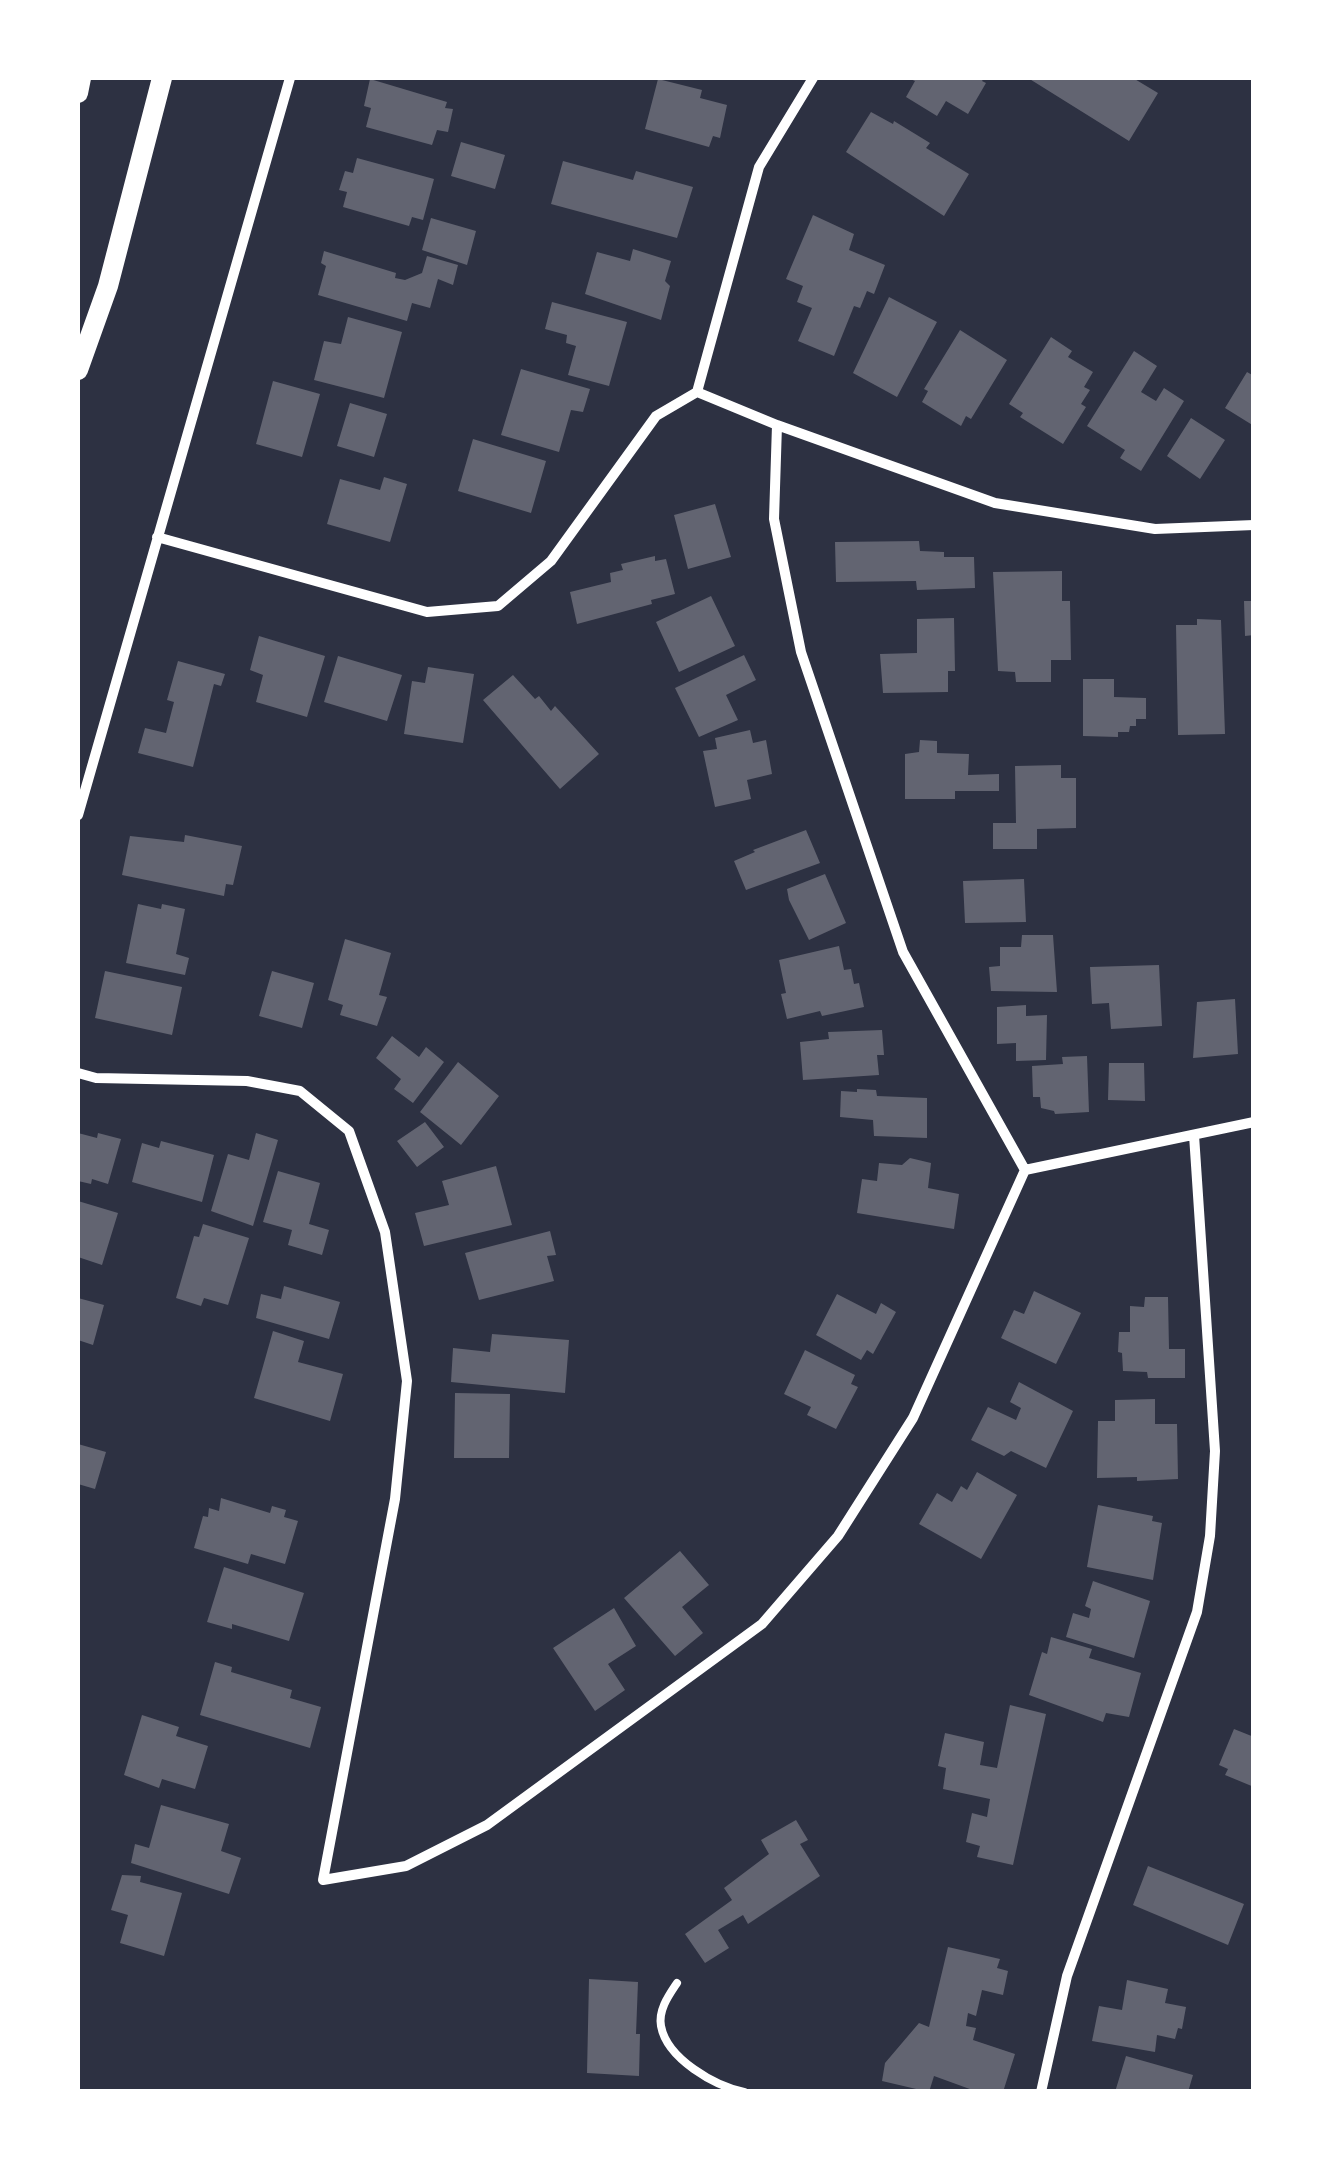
<!DOCTYPE html>
<html>
<head>
<meta charset="utf-8">
<style>
  body { margin:0 }
  #map { position:relative; width:1331px; height:2169px; overflow:hidden; background:#2d3142; font-family:"Exo 2",sans-serif }
  canvas { display:block }
  .frame { position:absolute; inset:0; border:80px solid #fff; pointer-events:none }
</style>
</head>
<body>
<div id="map">
<canvas width="1331" height="2169"></canvas>
<div class="frame"></div>
</div>
<script>
const c = document.querySelector('canvas').getContext('2d');
c.lineJoin = 'round';
function fill(path, color) {
  c.fillStyle = color;
  c.fill(path, 'evenodd');
}
function strokePath(path, color, width, dash) {
  c.strokeStyle = color;
  c.lineWidth = width;
  c.lineCap = dash ? 'butt' : 'round';
  c.setLineDash(dash || []);
  c.stroke(path);
}
fill(new Path2D(`
  M908,78H984L982,81L986,83L968,114L946,101L937,116L906,97L915,81Z
  M1028,78H1133L1158,93L1129,141Z
  M370,79L447,102L445,108L453,109L448,132L437,130L432,145L366,127L371,108L364,106Z
  M658,79L702,90L700,98L727,105L720,138L713,136L709,147L645,129Z
  M871,112L893,124L894,121L930,143L926,148L969,174L944,216L846,152Z
  M461,142L505,155L495,189L451,176Z
  M357,158L434,179L423,220L412,217L409,226L343,207L347,192L339,190L345,171L353,173Z
  M563,161L633,180L636,171L693,187L677,238L551,204Z
  M813,215L854,234L849,250L885,265L874,294L867,291L860,308L854,306L834,356L798,341L812,308L797,302L803,286L786,279Z
  M431,218L476,231L467,265L422,250Z
  M633,249L671,261L665,281L670,286L661,320L585,294L597,252L630,261Z
  M324,251L396,273L395,278L405,280L422,273L427,256L458,265L453,285L438,279L430,308L412,303L407,321L318,295L326,266L321,263Z
  M889,297L937,322L897,397L853,373Z
  M552,302L627,322L609,386L568,375L576,346L566,343L567,335L545,329Z
  M348,317L402,332L384,398L314,380L324,341L341,344Z
  M960,330L1007,360L971,419L966,416L961,426L922,402L928,391L924,389Z
  M1051,337L1072,351L1068,357L1093,372L1084,387L1090,390L1081,404L1086,407L1063,444L1020,417L1023,413L1009,404Z
  M1134,351L1157,366L1141,392L1156,401L1164,388L1184,401L1141,471L1120,458L1125,450L1087,426Z
  M521,369L590,389L583,412L571,410L559,452L501,435Z
  M1247,372L1254,376V426L1225,408Z
  M273,381L320,394L302,457L256,444Z
  M350,403L387,414L374,457L337,446Z
  M1191,418L1225,440L1200,479L1167,456Z
  M473,439L546,461L531,513L458,491Z
  M384,477L407,484L390,542L327,524L340,479L380,490Z
  M715,504L731,557L688,569L674,515Z
  M919,541L920,551L944,552V557H974L975,588L917,590L916,581L836,582L835,542Z
  M655,556V561L666,559L675,594L651,600L652,604L577,624L570,592L611,582L610,573L623,570L621,564Z
  M1062,571V601H1070L1071,660H1051V682H1016L1015,672L998,671L993,572Z
  M711,596L735,646L679,672L656,622Z
  M1244,601H1254V635L1245,636Z
  M954,618L955,671H948V692L883,693L880,654L917,653V619Z
  M1197,619L1221,620L1225,734L1178,735L1176,625H1197Z
  M259,636L325,656L307,717L256,702L263,675L250,670Z
  M744,655L756,680L726,695L738,720L699,737L675,688Z
  M338,656L402,675L387,721L324,702Z
  M178,661L225,674L221,686L214,684L193,767L138,753L145,728L166,733L174,702L167,700Z
  M428,667L474,674L463,743L404,734L412,681L425,683Z
  M513,675L535,699L539,696L551,711L555,706L599,754L560,789L483,700Z
  M1083,679H1114V697L1146,698V719H1136V726H1130L1129,732H1118V737L1083,736Z
  M750,730L753,743L766,740L772,774L747,780L751,799L715,807L703,751L717,749L715,738Z
  M920,740L937,741V753L969,754L968,775L999,774V791H955V799H905V754L919,752Z
  M1061,765V778H1076V828L1037,829V849H993V823H1016L1015,766Z
  M806,830L820,863L746,890L734,861L755,852L753,850Z
  M185,835L242,846L233,885L226,884L224,896L122,875L130,836L184,842Z
  M825,874L846,923L809,940L789,900L787,889Z
  M1024,879L1026,922L965,923L963,881Z
  M138,904L161,909L162,904L185,909L176,954L189,958L185,975L126,963Z
  M1022,935H1053L1057,992L991,991L989,967L1000,966V947H1021Z
  M345,939L391,953L379,995L387,997L377,1026L340,1015L343,1005L328,1000Z
  M839,946L844,970L851,969L854,984L859,983L864,1007L822,1016L820,1011L787,1019L781,994L786,993L779,960Z
  M1159,965L1162,1026L1111,1029L1109,1003L1092,1004L1090,967Z
  M105,971L182,987L172,1035L95,1018Z
  M272,971L314,983L302,1028L259,1016Z
  M1235,999L1238,1054L1193,1058L1197,1002Z
  M1026,1005V1016L1047,1015L1046,1060L1016,1061V1043L997,1044V1007Z
  M882,1030L884,1055H877L879,1075L803,1080L800,1042L829,1039L828,1032Z
  M392,1036L419,1057L426,1047L444,1062L413,1103L394,1089L401,1079L376,1058Z
  M1087,1056L1089,1112L1055,1114L1054,1111L1041,1108L1040,1097H1033L1032,1066L1063,1064L1062,1057Z
  M458,1062L499,1096L461,1145L420,1112Z
  M1109,1063H1144L1145,1101L1108,1100Z
  M857,1089L876,1090L877,1096L927,1098V1138L874,1136L873,1120L840,1117L841,1091L857,1092Z
  M425,1122L444,1147L417,1167L397,1141Z
  M78,1133L97,1138L98,1133L121,1139L108,1184L92,1179L91,1184L78,1181Z
  M256,1133L278,1140L253,1226L211,1211L228,1154L249,1160Z
  M161,1141L214,1155L202,1202L132,1182L142,1143L159,1148Z
  M910,1158L931,1163L928,1188L959,1194L954,1229L857,1213L862,1179L877,1181L879,1163L902,1165Z
  M496,1166L512,1225L424,1246L415,1213L449,1205L442,1181Z
  M278,1171L320,1183L309,1224L329,1230L322,1255L288,1245L292,1230L263,1222Z
  M78,1201L118,1213L102,1265L78,1257Z
  M203,1224L249,1238L228,1305L204,1298L201,1306L176,1298L194,1236L199,1237Z
  M550,1231L556,1255L547,1256L554,1281L479,1300L465,1253Z
  M284,1286L340,1302L329,1339L256,1318L261,1294L281,1299Z
  M1034,1291L1081,1313L1056,1364L1001,1338L1014,1310L1024,1314Z
  M837,1294L876,1314L881,1303L896,1312L873,1354L867,1350L861,1360L816,1335Z
  M1145,1297H1168L1169,1349H1185V1378H1148L1147,1372L1123,1371L1122,1353L1118,1352L1119,1332H1130V1306L1144,1307Z
  M78,1298L104,1305L93,1345L78,1340Z
  M273,1331L304,1341L298,1362L343,1374L330,1421L254,1398Z
  M492,1334L569,1340L565,1393L451,1382L453,1348L490,1352Z
  M805,1350L855,1375L851,1384L858,1387L836,1429L807,1415L811,1407L784,1394Z
  M1019,1382L1073,1411L1046,1468L1011,1451L1004,1456L971,1440L988,1407L1016,1420L1021,1408L1010,1402Z
  M455,1393L510,1394L509,1458H454Z
  M1155,1399V1424H1177L1178,1479L1137,1481V1477L1097,1478L1098,1421H1115V1400Z
  M78,1444L106,1452L95,1489L78,1484Z
  M977,1472L1017,1495L981,1559L919,1524L937,1493L952,1502L961,1486L967,1490Z
  M221,1498L270,1513L272,1506L286,1510L284,1517L298,1521L285,1564L251,1554L248,1564L194,1548L203,1516L208,1517L209,1508L219,1511Z
  M1098,1505L1153,1516L1152,1521L1162,1523L1153,1580L1087,1567Z
  M680,1551L709,1585L682,1607L703,1633L675,1656L624,1598Z
  M224,1567L304,1593L289,1641L232,1624V1629L207,1622Z
  M1093,1581L1150,1601L1134,1658L1066,1637L1073,1613L1089,1618L1091,1609L1085,1606Z
  M614,1608L636,1646L608,1664L625,1690L595,1711L553,1648Z
  M1051,1637L1092,1649L1089,1658L1141,1673L1129,1717L1106,1713L1103,1722L1029,1695L1042,1652L1047,1654Z
  M215,1662L232,1667L231,1672L292,1690L290,1698L321,1707L310,1748L200,1715Z
  M1010,1705L1046,1714L1013,1865L977,1857L980,1846L966,1842L972,1813L987,1817L990,1799L943,1789L946,1768L938,1766L945,1733L984,1742L980,1765L997,1768Z
  M142,1715L179,1727L176,1736L208,1746L195,1789L162,1779L159,1788L124,1775Z
  M1234,1729L1254,1737V1787L1225,1775L1228,1769L1219,1765Z
  M161,1805L229,1824L221,1851L241,1858L229,1894L131,1863L135,1844L149,1848Z
  M796,1820L808,1840L800,1844L820,1876L748,1924L743,1915L718,1930L729,1948L705,1963L685,1934L732,1900L724,1888L769,1854L761,1840Z
  M1148,1866L1244,1904L1228,1945L1133,1905Z
  M122,1875L141,1876L140,1882L182,1893L164,1956L120,1943L128,1915L111,1910Z
  M948,1947L1000,1959L997,1968L1008,1971L1003,1995L982,1990L976,2016L968,2013L966,2026L976,2028L973,2040L1015,2054L1003,2092H978L934,2076L929,2092L882,2081L885,2063L919,2023L929,2027Z
  M589,1979L638,1982L636,2034H640L639,2076L587,2073Z
  M1127,1980L1168,1989L1165,2003L1186,2007L1182,2029L1178,2028L1175,2039L1157,2035L1155,2052L1092,2041L1099,2006L1122,2010Z
  M1126,2056L1193,2075L1188,2092H1115Z`), '#626471');
strokePath(new Path2D(`
  M677,1983C669,1995 658,2010 661,2026C667,2059 715,2086 744,2092`), '#fff', 8);
strokePath(new Path2D(`
  M697,392L759,167L813,78
  M777,425L774,519L801,652L903,952L1025,1170
  M157,537L427,612L498,606L551,561L656,416L697,392L777,425L995,503L1155,529L1254,525
  M78,815L290,78
  M78,1073L96,1078L247,1081L300,1091L349,1131L385,1232L407,1381L395,1499L323,1880L406,1866L487,1825L762,1624L838,1536L913,1418L1025,1170
  M1025,1170L1254,1122
  M1041,2092L1067,1976L1197,1612L1210,1536L1215,1451L1194,1135`), '#fff', 10);
strokePath(new Path2D(`
  M78,93L81,78
  M78,370L108,286L162,78`), '#fff', 20);
</script>
</body>
</html>
